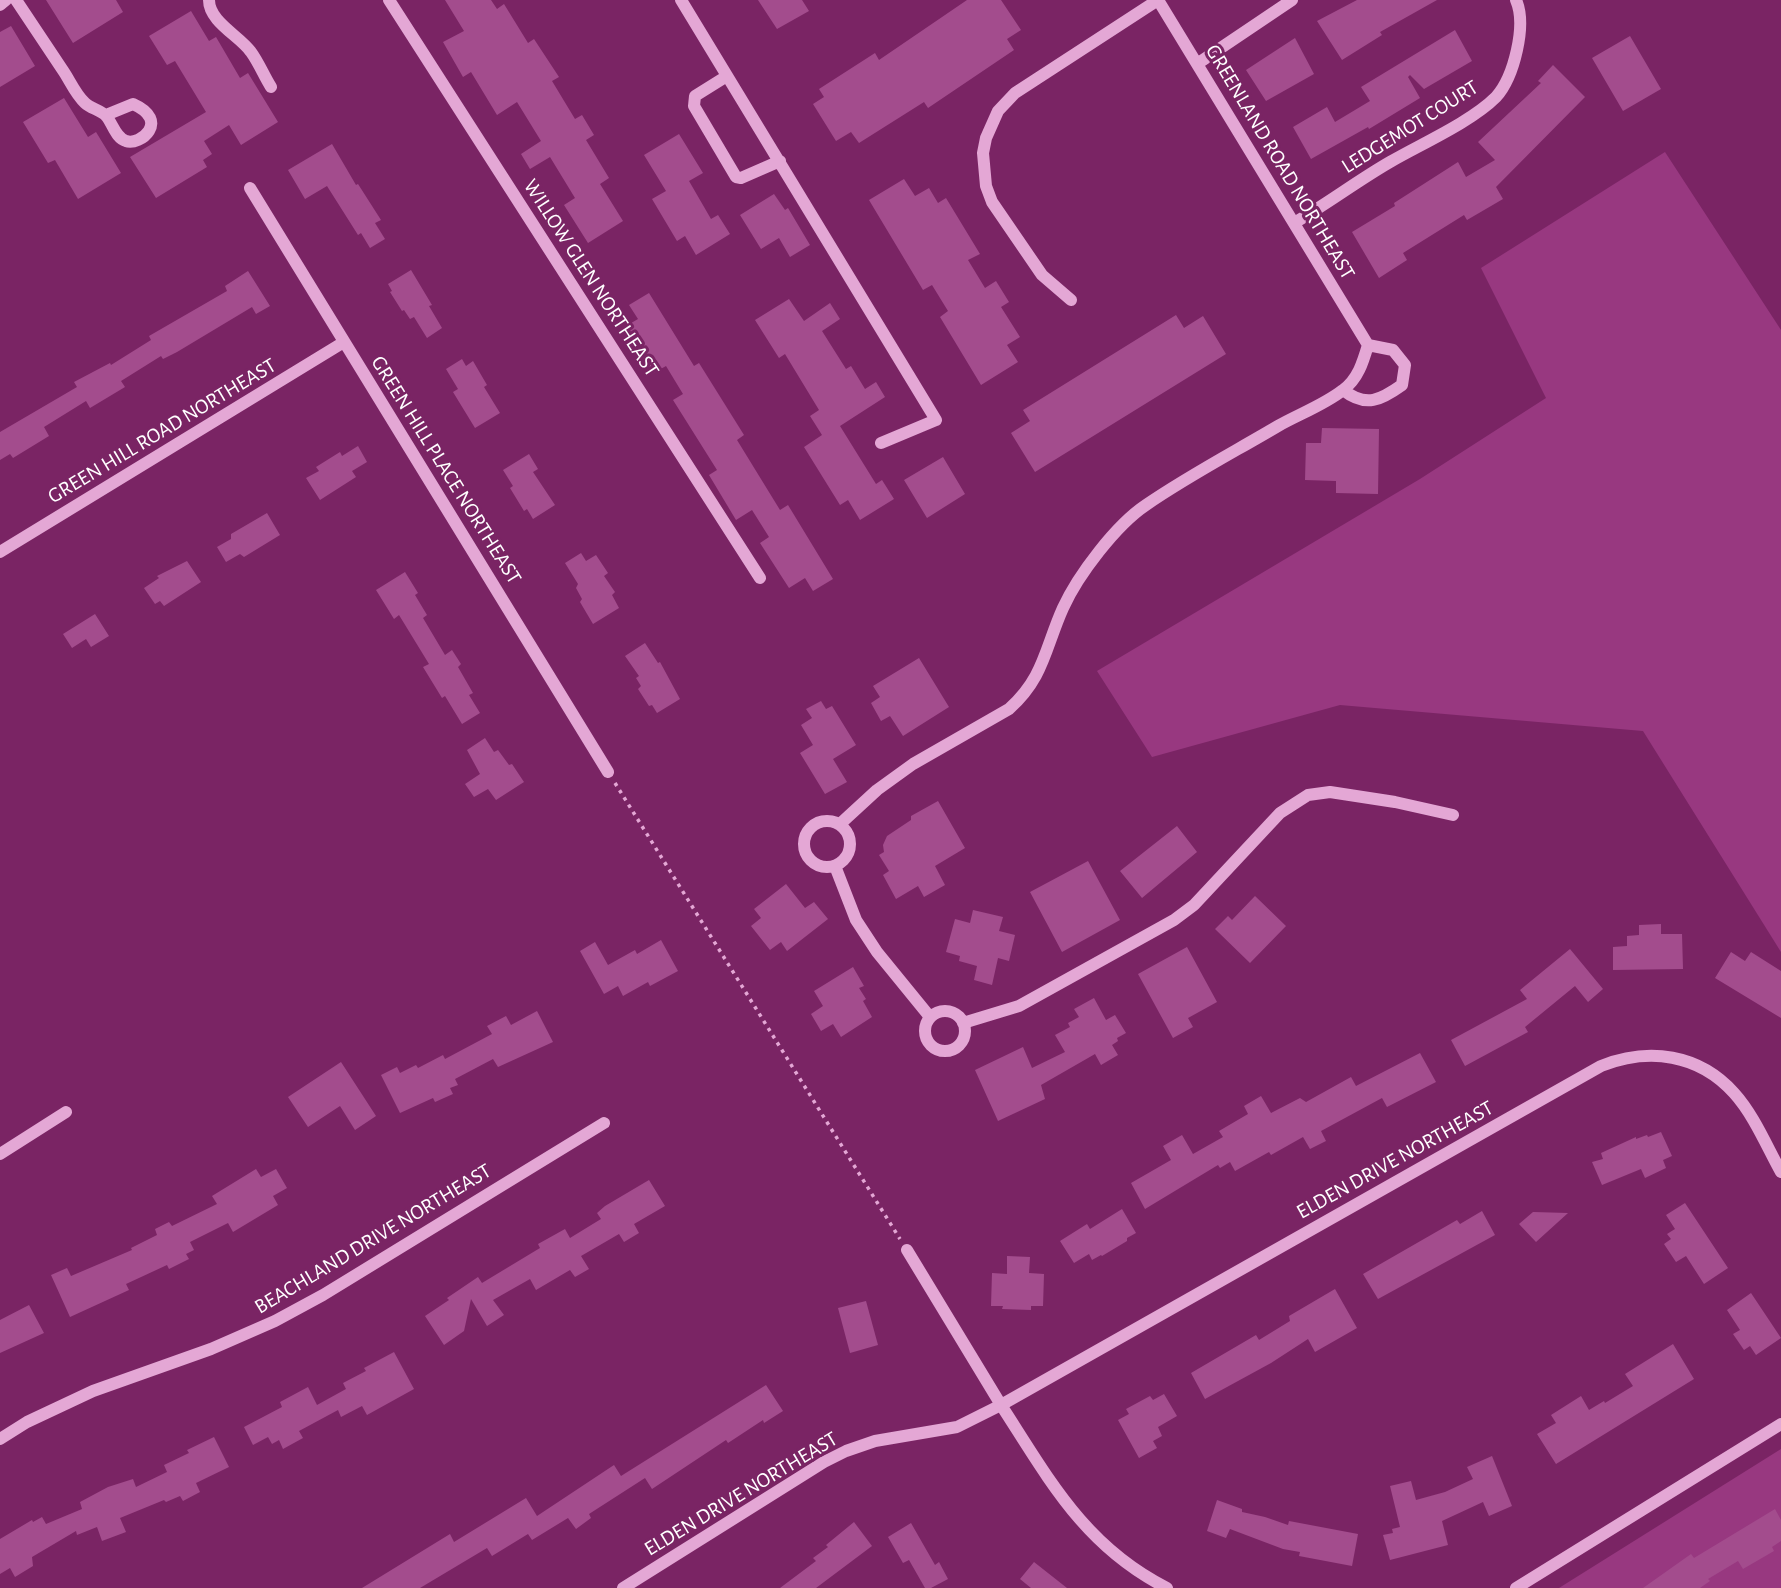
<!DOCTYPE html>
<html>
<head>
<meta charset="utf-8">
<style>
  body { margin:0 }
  canvas { display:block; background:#7a2464 }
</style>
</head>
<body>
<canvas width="1781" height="1588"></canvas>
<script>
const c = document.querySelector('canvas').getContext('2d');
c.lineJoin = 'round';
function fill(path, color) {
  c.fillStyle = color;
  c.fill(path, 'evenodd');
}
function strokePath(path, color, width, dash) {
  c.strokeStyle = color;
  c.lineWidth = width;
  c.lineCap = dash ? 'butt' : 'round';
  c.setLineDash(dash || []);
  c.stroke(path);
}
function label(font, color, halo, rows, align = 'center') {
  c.font = font + ' "Alegreya Sans",sans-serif';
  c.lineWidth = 6;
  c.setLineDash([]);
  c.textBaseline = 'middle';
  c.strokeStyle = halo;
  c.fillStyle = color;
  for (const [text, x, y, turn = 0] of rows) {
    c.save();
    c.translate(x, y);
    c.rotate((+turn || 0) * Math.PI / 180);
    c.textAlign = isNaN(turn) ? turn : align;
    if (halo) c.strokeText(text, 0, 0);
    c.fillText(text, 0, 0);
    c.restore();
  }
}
fill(new Path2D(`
  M1665,152L1781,330V952L1643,731L1340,705L1152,757L1097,671L1420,479L1546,398L1481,268Z
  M1781,1449V1588H1559Z`), '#983880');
fill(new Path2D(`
  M46,0H116L123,12L73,43Z
  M445,0H491L497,9L504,4L528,43L534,39L559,77L552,81L575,119L582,115L594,135L586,140L609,178L600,184L623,221L588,243L564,205L575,198L550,157L530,169L521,154L541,141L517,102L497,115L471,72L463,77L443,42L464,31Z
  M758,0H802L809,11L777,29Z
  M967,0H1001L1021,30L1007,39L1014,50L928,108L924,102L859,143L851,132L836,141L813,104L824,97L819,89L875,53L879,60Z
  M1357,0H1437L1380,32L1382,35L1342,60L1317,21Z
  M191,11L209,41L216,37L240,78L248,73L278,122L241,145L229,125L204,141L212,154L203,160L207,167L156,198L130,157L206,112L175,61L167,65L149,36Z
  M11,26L35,66L0,87V32Z
  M1455,30L1472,61L1424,89L1410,75L1408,77L1420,98L1369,129L1368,127L1311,159L1293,127L1327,107L1335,122L1370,101L1361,87Z
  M1630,36L1661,89L1623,111L1592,58Z
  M1295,38L1314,74L1266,101L1246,70Z
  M1553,65L1585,97L1496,187L1503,199L1467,220L1464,215L1403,253L1407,260L1379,278L1352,232L1395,206L1394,203L1458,162L1466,177L1495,160L1478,142L1541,83L1538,81Z
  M64,98L88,137L96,132L121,173L78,199L55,160L48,163L23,122Z
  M679,134L703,173L689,181L711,219L718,215L730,234L696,255L685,236L677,241L652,199L666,191L644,155Z
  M332,144L356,185L358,184L381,220L375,223L385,239L370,248L361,233L358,235L327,186L305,199L288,170Z
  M904,179L915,196L929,188L938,203L946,198L980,254L968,260L985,288L996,281L1009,302L1001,307L1020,337L1007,345L1018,362L981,385L940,317L948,311L932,285L923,290L869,200Z
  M774,194L785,210L788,208L810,245L790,257L779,238L761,249L740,215Z
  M411,270L432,305L429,306L442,328L427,338L414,317L410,319L404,310L402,311L390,292L392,291L388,284Z
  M248,271L270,306L256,314L252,307L177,352L163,359L161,356L121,381L125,387L90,408L86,401L44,427L49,436L13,458L10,454L0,460V432L77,387L74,382L110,363L111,365L151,340L149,336L227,291L225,286Z
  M649,293L694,366L699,363L744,435L737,440L780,510L788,505L833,579L813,591L805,578L789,588L760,543L769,537L752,510L736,520L709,475L717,470L673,400L683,394L666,366L650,375L621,329L638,319L629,305Z
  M789,299L804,321L830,303L840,319L822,331L846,369L851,366L865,389L876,382L885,397L840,426L876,484L882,480L894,499L860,520L848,500L840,505L804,447L822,435L810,416L819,410L785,354L779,358L755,320Z
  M1176,315L1184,328L1203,316L1226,354L1035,472L1011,433L1030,421L1023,410Z
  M462,359L466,366L473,361L487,385L484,387L500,413L475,428L453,392L458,389L446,369Z
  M1322,428L1379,429L1378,494L1336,493V481L1305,480L1306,443H1321Z
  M358,446L367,462L352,471L356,477L320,500L306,478L319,471L316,467L340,452L342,456Z
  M529,454L538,469L533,472L555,505L533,519L527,509L524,511L510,488L513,486L503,470Z
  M943,457L965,494L927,518L904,480Z
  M267,513L280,535L244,557L240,554L226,562L217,547L231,539V534Z
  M581,553L586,561L596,555L608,573L604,576L615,592L612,595L619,608L593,624L580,602L582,599L576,588L578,584L565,563Z
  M187,561L201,582L164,606L160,601L155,604L144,588L159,578L157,576Z
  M405,572L418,593L415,595L427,615L423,618L445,655L452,650L461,664L458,667L473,693L469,695L480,713L462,724L445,696L442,698L423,667L429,664L399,615L394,619L376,590Z
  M95,614L109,636L91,647L86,639L72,648L63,634Z
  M645,643L658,663L660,662L680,699L657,713L652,705L649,706L638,689L641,686L636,678L639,676L625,656Z
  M919,658L949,707L903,736L890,716L881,721L871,703L880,697L873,686Z
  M821,701L826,709L832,706L856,745L833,759L847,782L825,794L800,753L813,745L801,725L812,718L806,709Z
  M485,738L494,752L498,750L509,765L512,764L524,782L496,800L488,789L474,797L465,784L480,774L467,750Z
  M938,801L965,848L935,866L945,885L924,897L918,886L896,899L883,875L889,871L879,855L884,852L883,845L887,836L911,820V816Z
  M1177,826L1197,852L1142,898L1120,871Z
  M1088,861L1120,920L1062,952L1030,892Z
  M786,884L805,908L814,902L828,919L787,951L781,942L770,950L751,926L761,918L754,909Z
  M1255,896L1286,926L1250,963L1215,929L1228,916L1232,920Z
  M973,910L1003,917L999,931L1015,935L1009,961L998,958L992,985L974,980L977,966L959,961L960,956L946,952L955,919L970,923Z
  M1661,924V934H1682L1683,969L1613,970V947L1627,946V936L1639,935V925Z
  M661,940L678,971L650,986L648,982L623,996L618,986L604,994L580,951L595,942L608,965L635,950L637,954Z
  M1187,947L1217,1002L1188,1018L1193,1027L1173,1038L1138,974Z
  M1570,949L1603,989L1588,1002L1575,986L1525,1027L1528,1032L1465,1066L1451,1040L1527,999L1520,990Z
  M1731,952L1745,961L1751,952L1781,971V1018L1715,978Z
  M853,967L864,986L859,988L866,999L863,1001L872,1017L841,1037L833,1024L821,1031L811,1014L823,1006L814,991Z
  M1094,998L1106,1020L1115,1015L1126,1033L1117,1038L1118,1041L1112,1045L1118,1055L1101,1065L1095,1054L1041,1085L1045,1099L998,1121L975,1070L1023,1047L1032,1068L1065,1052L1055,1035L1070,1027L1068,1023L1079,1017L1074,1009Z
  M537,1011L553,1042L498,1067L493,1059L455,1079L458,1085L450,1088L453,1094L435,1102L433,1098L400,1113L381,1075L397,1067L400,1073L416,1065L418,1068L443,1055L445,1059L492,1034L487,1026L506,1016L511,1025Z
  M1420,1053L1436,1082L1387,1107L1382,1098L1321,1131L1326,1141L1310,1149L1303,1137L1271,1155L1269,1152L1235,1171L1230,1162L1220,1168L1218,1165L1145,1209L1131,1183L1171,1160L1163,1146L1182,1135L1193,1154L1223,1137L1219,1131L1248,1114L1244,1106L1261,1096L1271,1113L1300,1098L1306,1102L1351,1077L1356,1086Z
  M341,1062L376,1116L355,1130L340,1106L308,1127L288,1097Z
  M1661,1132L1672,1156L1663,1160L1666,1168L1645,1178L1641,1169L1602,1185L1592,1162L1603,1159L1601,1153L1636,1137V1139L1647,1135L1648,1137Z
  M256,1169L261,1177L276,1169L287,1188L273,1196L278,1205L233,1232L228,1223L190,1242L194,1250L186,1254L189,1259L169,1269L167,1265L126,1284L129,1290L70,1317L51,1275L67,1268L71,1276L132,1250L131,1248L157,1235L155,1229L169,1222L172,1226L217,1204L212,1196Z
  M649,1180L665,1206L634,1224L639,1233L624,1242L619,1234L581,1256L589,1269L575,1277L570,1270L536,1290L530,1279L493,1300L504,1315L487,1326L471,1299L464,1331L444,1345L425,1316L449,1300L447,1298L478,1277L482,1283L540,1248L538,1244L565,1229L570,1238L601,1219L597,1213L605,1206Z
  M1685,1203L1728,1268L1704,1284L1686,1256L1676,1262L1664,1244L1671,1239L1667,1234L1675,1229L1666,1215Z
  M1122,1209L1136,1233L1127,1238V1241L1102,1256L1101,1255L1092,1260L1089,1254L1074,1263L1060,1241L1087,1224L1090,1229Z
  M1482,1211L1495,1235L1378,1299L1363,1274L1457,1220L1460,1224Z
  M1533,1212L1568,1213L1536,1242L1519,1224Z
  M1007,1256L1030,1257L1029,1273L1044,1274L1043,1306H1031V1310L1002,1309L1003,1306H991L992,1273L1007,1274Z
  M1335,1289L1357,1328L1315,1352L1308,1339L1271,1363L1205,1399L1191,1373L1256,1335L1259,1340L1290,1321L1289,1316Z
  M1751,1293L1781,1338L1756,1355L1750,1346L1744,1350L1733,1334L1740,1330L1727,1310Z
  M866,1301L878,1345L850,1353L838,1308Z
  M29,1305L44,1333L0,1353V1320Z
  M1673,1344L1694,1379L1556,1464L1537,1434L1556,1423L1551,1415L1581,1396L1589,1410L1604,1401L1605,1403L1633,1386L1625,1374Z
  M394,1352L414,1389L367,1415L362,1406L341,1417L338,1410L299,1431L303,1438L283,1449L279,1440L272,1444L268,1437L253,1445L244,1427L282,1407L280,1402L308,1387L317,1405L346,1389L343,1383L366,1371L364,1368Z
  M766,1385L783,1411L764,1423L763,1420L728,1443L726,1440L652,1489L645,1478L589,1514L591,1518L576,1529L568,1518L532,1540L528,1534L492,1556L487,1548L420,1588H362L450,1534L454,1542L526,1498L537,1516L614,1465L621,1476Z
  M1164,1394L1177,1416L1158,1427L1162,1436L1153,1441L1157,1448L1139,1458L1118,1420L1129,1414L1126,1409L1150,1396L1153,1400Z
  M214,1437L229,1467L196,1483L200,1492L183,1501L180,1496L166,1502L164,1500L120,1518L126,1532L102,1541L97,1527L77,1535L76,1531L32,1557L33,1566L15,1577L10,1568L0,1574V1539L32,1520L33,1522L42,1517L46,1524L82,1509L80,1502L108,1487L133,1479L136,1487L167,1472L164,1465L189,1453L187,1450Z
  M1492,1456L1512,1506L1489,1516L1483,1502L1442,1521L1448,1545L1390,1560L1383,1535L1393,1533L1392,1529L1400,1527L1390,1486L1411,1481L1416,1500L1445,1492L1473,1479L1467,1467Z
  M1217,1500L1242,1509V1512L1265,1517L1288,1525L1289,1521L1358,1534L1352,1566L1299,1556L1300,1552L1283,1549L1230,1529L1226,1538L1207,1531Z
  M1775,1509L1781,1520V1541L1772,1547L1774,1551L1743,1569L1738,1561L1708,1579L1710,1581L1700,1588H1643L1691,1554L1694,1558Z
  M854,1522L872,1546L816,1588H780L816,1561L813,1558L828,1547L826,1545Z
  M911,1523L935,1565L939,1562L948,1579L931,1588H925L909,1560L903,1563L888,1537Z
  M1034,1562L1067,1588H1031L1020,1579Z`), '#a34c8d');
strokePath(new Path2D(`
  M615,783L900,1239`), '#e4a7d5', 3.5, [3.5, 5]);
strokePath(new Path2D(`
  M16,0C32,24 48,48 64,72C70,81 76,95 85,103C91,109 102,110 107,117C113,125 116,138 126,141C140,146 171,121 133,104L106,115
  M209,0C209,22 240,36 251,52C259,63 264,76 271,87
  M389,0L760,578
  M681,0L936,420L881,443
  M1158,0L1368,345
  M0,5L6,0
  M1197,64L1292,0
  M727,76L695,96L694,106L736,177L741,178L780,161
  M250,188L608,772
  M1294,223C1327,204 1357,181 1390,162C1421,144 1471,122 1496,97C1514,77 1527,25 1516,0
  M1071,300L1042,275L992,202L986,186L983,153L986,138L998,111L1015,93L1158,0
  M1343,390C1366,408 1381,400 1402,385L1405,365L1393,350L1368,345
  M0,552L344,342
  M804 844a23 23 0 1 1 46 0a23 23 0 1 1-46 0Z
  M840,824L877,790L913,764L1009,709C1044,678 1045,648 1063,608C1078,575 1116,525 1146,505C1188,476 1234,452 1278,426C1299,414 1324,405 1343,390C1358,379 1363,362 1368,345
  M835,866L856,920L877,952L930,1017
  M925 1031a20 20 0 1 1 40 0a20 20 0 1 1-40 0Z
  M963,1023L1019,1006L1174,920L1194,905L1280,813L1308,795L1330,792L1395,802L1453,815
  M0,1154L66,1112
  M0,1439L27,1422L93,1391L211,1349L275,1321L323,1295L604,1123
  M623,1588L824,1462L846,1451L875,1441L957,1427L1001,1405L907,1250
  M1167,1588C1084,1546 1049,1479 1001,1405L1601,1066C1649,1047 1699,1054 1734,1093C1754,1115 1767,1147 1781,1172
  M1516,1588L1781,1424`), '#e4a7d5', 12);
label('21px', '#fff', '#7a2464', [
  ["LEDGEMOT COURT",1410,127,-32],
  ["GREENLAND ROAD NORTHEAST",1280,162,59],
  ["WILLOW GLEN NORTHEAST",591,278,57],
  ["GREEN HILL ROAD NORTHEAST",162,431,-31],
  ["GREEN HILL PLACE NORTHEAST",446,470,58],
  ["ELDEN DRIVE NORTHEAST",1395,1160,-29],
  ["BEACHLAND DRIVE NORTHEAST",373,1239,-31],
  ["ELDEN DRIVE NORTHEAST",741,1494,-31]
]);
</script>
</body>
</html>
